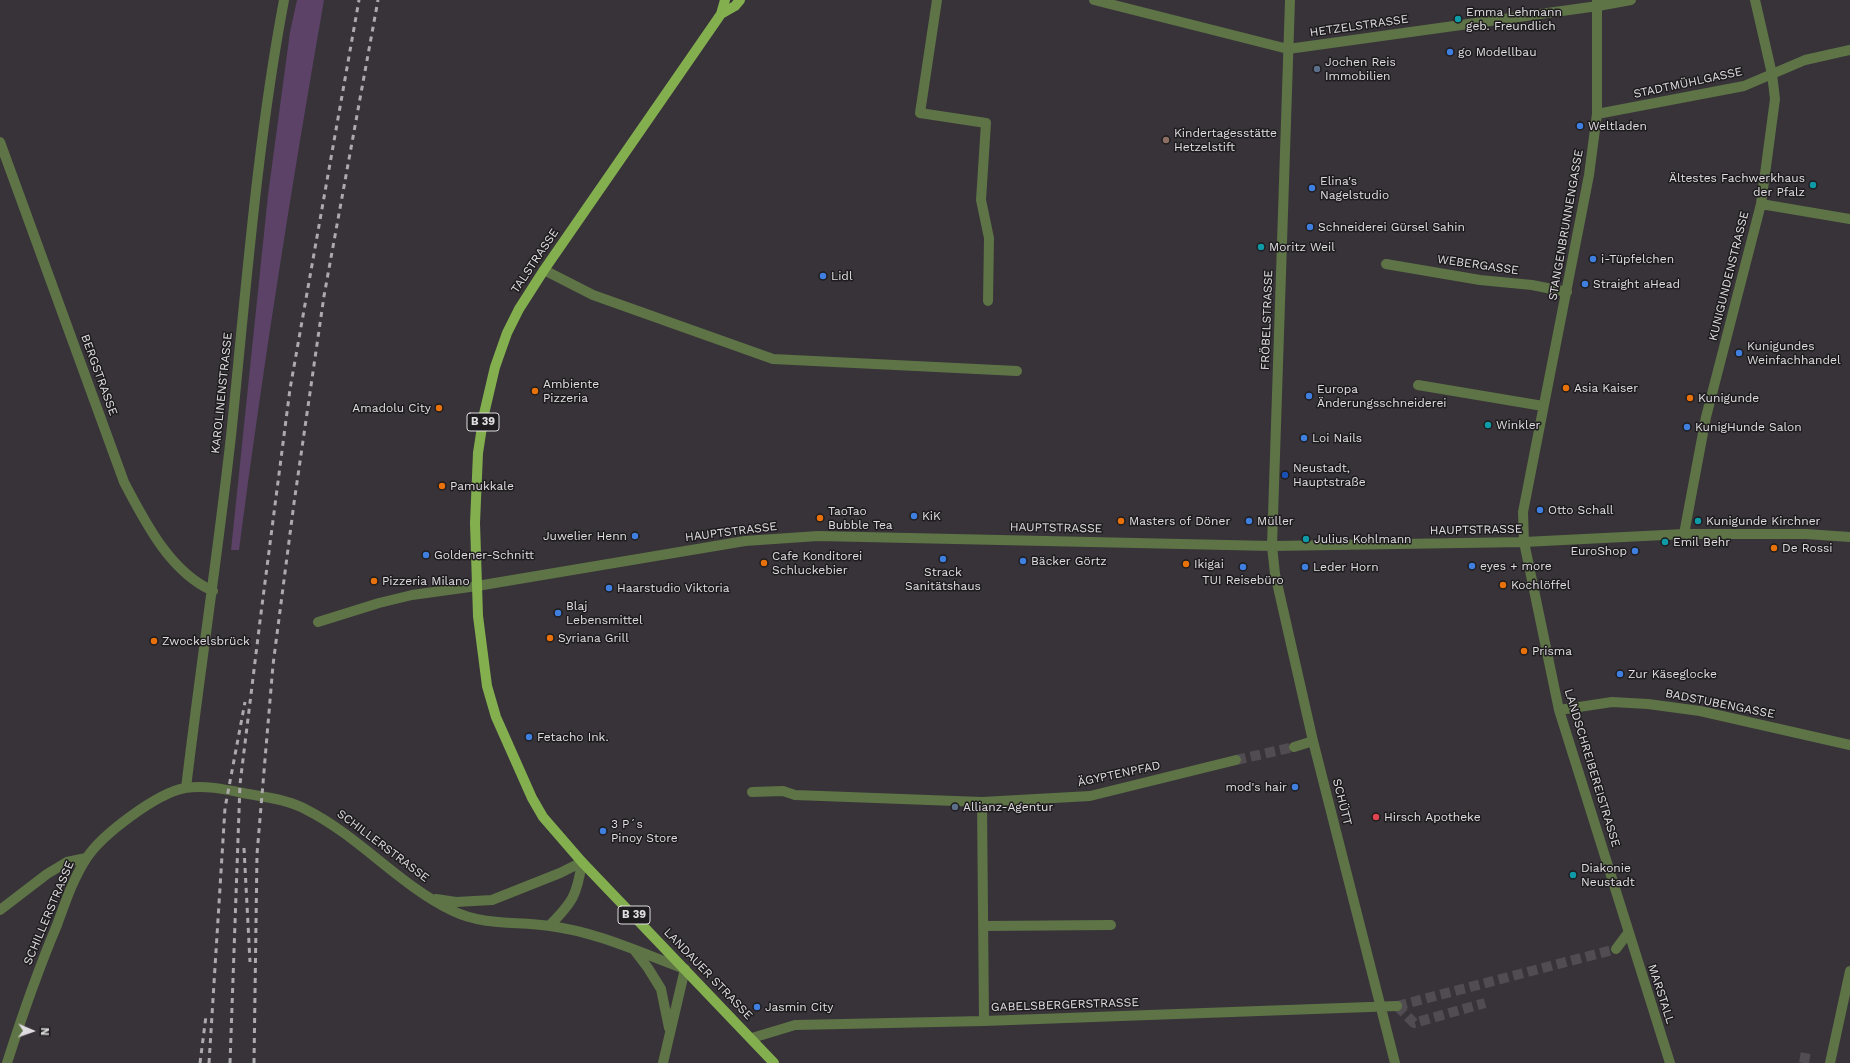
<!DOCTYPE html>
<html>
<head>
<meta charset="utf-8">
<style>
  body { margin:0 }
  #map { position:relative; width:1850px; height:1063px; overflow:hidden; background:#373339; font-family:"Work Sans",sans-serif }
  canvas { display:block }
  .north { position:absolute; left:12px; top:1011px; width:40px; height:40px; -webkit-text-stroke:3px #1e1c1e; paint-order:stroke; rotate:92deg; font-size:11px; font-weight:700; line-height:16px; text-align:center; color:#e0dde1 }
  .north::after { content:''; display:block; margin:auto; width:14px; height:18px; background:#e0dde1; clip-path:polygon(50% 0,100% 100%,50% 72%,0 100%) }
</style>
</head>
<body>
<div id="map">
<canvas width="1850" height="1063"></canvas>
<div class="north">N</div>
</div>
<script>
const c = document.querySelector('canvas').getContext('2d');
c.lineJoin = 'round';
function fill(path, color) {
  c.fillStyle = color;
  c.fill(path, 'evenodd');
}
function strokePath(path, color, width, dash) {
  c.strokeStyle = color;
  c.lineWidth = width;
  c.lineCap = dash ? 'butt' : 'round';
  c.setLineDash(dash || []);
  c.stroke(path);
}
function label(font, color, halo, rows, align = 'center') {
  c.font = font + ' "Work Sans",sans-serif';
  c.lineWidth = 3;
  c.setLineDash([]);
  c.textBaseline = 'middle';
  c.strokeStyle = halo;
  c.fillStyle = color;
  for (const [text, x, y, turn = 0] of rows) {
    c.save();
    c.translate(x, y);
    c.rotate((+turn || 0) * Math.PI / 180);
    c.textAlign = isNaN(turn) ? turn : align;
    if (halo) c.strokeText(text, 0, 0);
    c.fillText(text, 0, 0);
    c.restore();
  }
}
fill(new Path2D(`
  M297,0H324C292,183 263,366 239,550H231L268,195L290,32Z`), '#5b4266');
strokePath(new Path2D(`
  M1236,760L1294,747
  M1397,1006L1616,949
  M1397,1006L1414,1023L1485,1003
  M1804,1063L1806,1051`), '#504c52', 10, [10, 5]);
strokePath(new Path2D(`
  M937,0L920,113L986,123L981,200L989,238L988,301
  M1094,0L1288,49L1598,6L1631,0
  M1290,0L1272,546L1275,574L1313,741L1395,1063
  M1597,0V114L1589,175L1523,512L1524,542L1559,710L1670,1063
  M1597,114L1744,86L1805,60L1850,50
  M0,142L124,482C145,522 170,572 213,591
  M1761,204L1850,219
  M1386,264L1480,280L1532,285L1567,292
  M544,270L593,295L773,359L1017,371
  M1418,385L1543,406
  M1684,534L1706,417L1761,204L1775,99L1772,74L1755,0
  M318,622L379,603L412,595L477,586L745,541L818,536L1272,546L1524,542L1684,534H1806L1850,537
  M1559,710L1612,702L1648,704L1700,711L1850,745
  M1294,747L1313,741
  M186,788C200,670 218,553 231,436C246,290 257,143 284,0
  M752,792L783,791L795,795L982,802L1090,796L1236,760
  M982,802L984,1021
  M436,899L456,902L492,900L560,873L582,862
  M0,910L47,874L67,862L86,858
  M549,926C573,902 577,895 582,862
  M983,926L1111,925
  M1616,949L1628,933
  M635,951L648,968L661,989L669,1028
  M752,1038L795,1025L984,1021L1397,1006
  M7,1063C22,1016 38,970 57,925C65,903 73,879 86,859C101,835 157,793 185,788C205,785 224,789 243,793C264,797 287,799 307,810C360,837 399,885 453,911C484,926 517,921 550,926C597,932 641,953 685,969L663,1063
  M1830,1063L1850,971`), '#5e7346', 10);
strokePath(new Path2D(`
  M740,0L735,6L721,14L544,270L519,309L507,333L495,367L484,414L478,453L475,523L478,616L487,686L496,717L532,798L543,817L582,862L774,1063
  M721,14L725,0`), '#84af4f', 10);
strokePath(new Path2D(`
  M244,848L250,962
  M200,1063L206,1016
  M209,1063L225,808L245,702
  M230,1063L240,784L260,621L290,389L359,0
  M254,1063L257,854L273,665L294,503L324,296L378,0`), '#adaaae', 3, [5, 5]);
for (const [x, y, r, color] of [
  [1458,19,4,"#0f9aa8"],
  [1450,52,4,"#3f7fe0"],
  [1317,69,4,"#5c6f8a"],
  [1580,126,4,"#3f7fe0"],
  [1166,140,4,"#8d6e63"],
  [1813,185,4,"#0f9aa8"],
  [1312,188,4,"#3f7fe0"],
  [1310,227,4,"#3f7fe0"],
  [1261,247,4,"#0f9aa8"],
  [1593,259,4,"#3f7fe0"],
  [823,276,4,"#3f7fe0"],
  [1585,284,4,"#3f7fe0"],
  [1739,353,4,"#3f7fe0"],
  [1566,388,4,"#e8710a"],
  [535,391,4,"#e8710a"],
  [1309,396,4,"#3f7fe0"],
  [1690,398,4,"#e8710a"],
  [439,408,4,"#e8710a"],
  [1488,425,4,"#0f9aa8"],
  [1687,427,4,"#3f7fe0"],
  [1304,438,4,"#3f7fe0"],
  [1285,475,4,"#1a4fb4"],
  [442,486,4,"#e8710a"],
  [1540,510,4,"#3f7fe0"],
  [914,516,4,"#3f7fe0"],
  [820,518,4,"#e8710a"],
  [1121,521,4,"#e8710a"],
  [1249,521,4,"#3f7fe0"],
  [1698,521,4,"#0f9aa8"],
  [635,536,4,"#3f7fe0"],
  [1306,539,4,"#0f9aa8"],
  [1665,542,4,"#0f9aa8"],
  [1774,548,4,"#e8710a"],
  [1635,551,4,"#3f7fe0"],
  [426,555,4,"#3f7fe0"],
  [943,559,4,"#3f7fe0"],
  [1023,561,4,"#3f7fe0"],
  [764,563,4,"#e8710a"],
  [1186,564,4,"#e8710a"],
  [1472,566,4,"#3f7fe0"],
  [1243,567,4,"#3f7fe0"],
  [1305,567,4,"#3f7fe0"],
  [374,581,4,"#e8710a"],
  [1503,585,4,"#e8710a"],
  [609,588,4,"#3f7fe0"],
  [558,613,4,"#3f7fe0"],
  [550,638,4,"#e8710a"],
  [154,641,4,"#e8710a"],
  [1524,651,4,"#e8710a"],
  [1620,674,4,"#3f7fe0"],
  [529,737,4,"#3f7fe0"],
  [1295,787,4,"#3f7fe0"],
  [955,807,4,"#5c6f8a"],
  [1376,817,4,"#e0444e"],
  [603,831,4,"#3f7fe0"],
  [1573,875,4,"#0f9aa8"],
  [757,1007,4,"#3f7fe0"]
]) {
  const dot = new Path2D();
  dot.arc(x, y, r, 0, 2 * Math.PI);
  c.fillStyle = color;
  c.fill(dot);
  strokePath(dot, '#1e1c1e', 1.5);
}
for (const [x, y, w] of [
  [483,422,32],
  [634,915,32]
]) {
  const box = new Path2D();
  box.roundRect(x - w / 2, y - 9, w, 18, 3);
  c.fillStyle = '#1e1c1e';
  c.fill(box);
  strokePath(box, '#e0dde1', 1);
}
label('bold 11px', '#e0dde1', null, [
  ["B 39",483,422],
  ["B 39",634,915]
]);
label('12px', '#e0dde1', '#1e1c1e', [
  ["Emma Lehmann",1466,12],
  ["geb. Freundlich",1466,26],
  ["go Modellbau",1458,52],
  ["Jochen Reis",1325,62],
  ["Immobilien",1325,76],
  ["Weltladen",1588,126],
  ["Kindertagesstätte",1174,133],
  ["Hetzelstift",1174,147],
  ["Ältestes Fachwerkhaus",1805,178,"right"],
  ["der Pfalz",1805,192,"right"],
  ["Elina's",1320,181],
  ["Nagelstudio",1320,195],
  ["Schneiderei Gürsel Sahin",1318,227],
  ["Moritz Weil",1269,247],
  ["i-Tüpfelchen",1601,259],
  ["Lidl",831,276],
  ["Straight aHead",1593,284],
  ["Kunigundes",1747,346],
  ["Weinfachhandel",1747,360],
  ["Ambiente",543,384],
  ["Pizzeria",543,398],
  ["Asia Kaiser",1574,388],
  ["Europa",1317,389],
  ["Änderungsschneiderei",1317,403],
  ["Kunigunde",1698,398],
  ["Amadolu City",431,408,"right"],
  ["Winkler",1496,425],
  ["KunigHunde Salon",1695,427],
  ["Loi Nails",1312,438],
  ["Neustadt,",1293,468],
  ["Hauptstraße",1293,482],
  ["Pamukkale",450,486],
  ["Otto Schall",1548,510],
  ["TaoTao",828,511],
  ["Bubble Tea",828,525],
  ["KiK",922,516],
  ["Masters of Döner",1129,521],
  ["Müller",1257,521],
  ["Kunigunde Kirchner",1706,521],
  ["Juwelier Henn",627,536,"right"],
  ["Julius Kohlmann",1314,539],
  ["Emil Behr",1673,542],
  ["De Rossi",1782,548],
  ["EuroShop",1627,551,"right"],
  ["Goldener-Schnitt",434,555],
  ["Cafe Konditorei",772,556],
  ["Schluckebier",772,570],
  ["Bäcker Görtz",1031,561],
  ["Ikigai",1194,564],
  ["eyes + more",1480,566],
  ["Leder Horn",1313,567],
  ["Strack",943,572,"center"],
  ["Sanitätshaus",943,586,"center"],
  ["TUI Reisebüro",1243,580,"center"],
  ["Pizzeria Milano",382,581],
  ["Kochlöffel",1511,585],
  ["Haarstudio Viktoria",617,588],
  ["Blaj",566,606],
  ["Lebensmittel",566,620],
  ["Syriana Grill",558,638],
  ["Zwockelsbrück",162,641],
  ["Prisma",1532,651],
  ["Zur Käseglocke",1628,674],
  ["Fetacho Ink.",537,737],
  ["mod's hair",1287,787,"right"],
  ["Allianz-Agentur",963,807],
  ["Hirsch Apotheke",1384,817],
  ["3 P´s",611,824],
  ["Pinoy Store",611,838],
  ["Diakonie",1581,868],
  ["Neustadt",1581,882],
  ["Jasmin City",765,1007]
], 'left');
label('12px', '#e0dde1', '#1e1c1e', [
  ["HETZELSTRASSE",1359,26,-8],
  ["STADTMÜHLGASSE",1688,83,-12],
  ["STANGENBRUNNENGASSE",1566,225,-80],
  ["TALSTRASSE",535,261,-56],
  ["WEBERGASSE",1478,265,8],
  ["KUNIGUNDENSTRASSE",1729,276,-76],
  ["FRÖBELSTRASSE",1267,320,-88],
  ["BERGSTRASSE",99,375,70],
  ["KAROLINENSTRASSE",222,393,-84],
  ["HAUPTSTRASSE",1056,528,1],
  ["HAUPTSTRASSE",1476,530,-1],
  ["HAUPTSTRASSE",731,532,-7],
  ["BADSTUBENGASSE",1720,704,11],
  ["LANDSCHREIBEREISTRASSE",1592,768,73],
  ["ÄGYPTENPFAD",1119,774,-12],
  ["SCHÜTT",1342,802,76],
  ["SCHILLERSTRASSE",383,846,37],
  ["SCHILLERSTRASSE",49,913,-67],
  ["LANDAUER STRASSE",708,974,46],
  ["MARSTALL",1661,994,72],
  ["GABELSBERGERSTRASSE",1065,1005,-2]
]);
</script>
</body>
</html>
